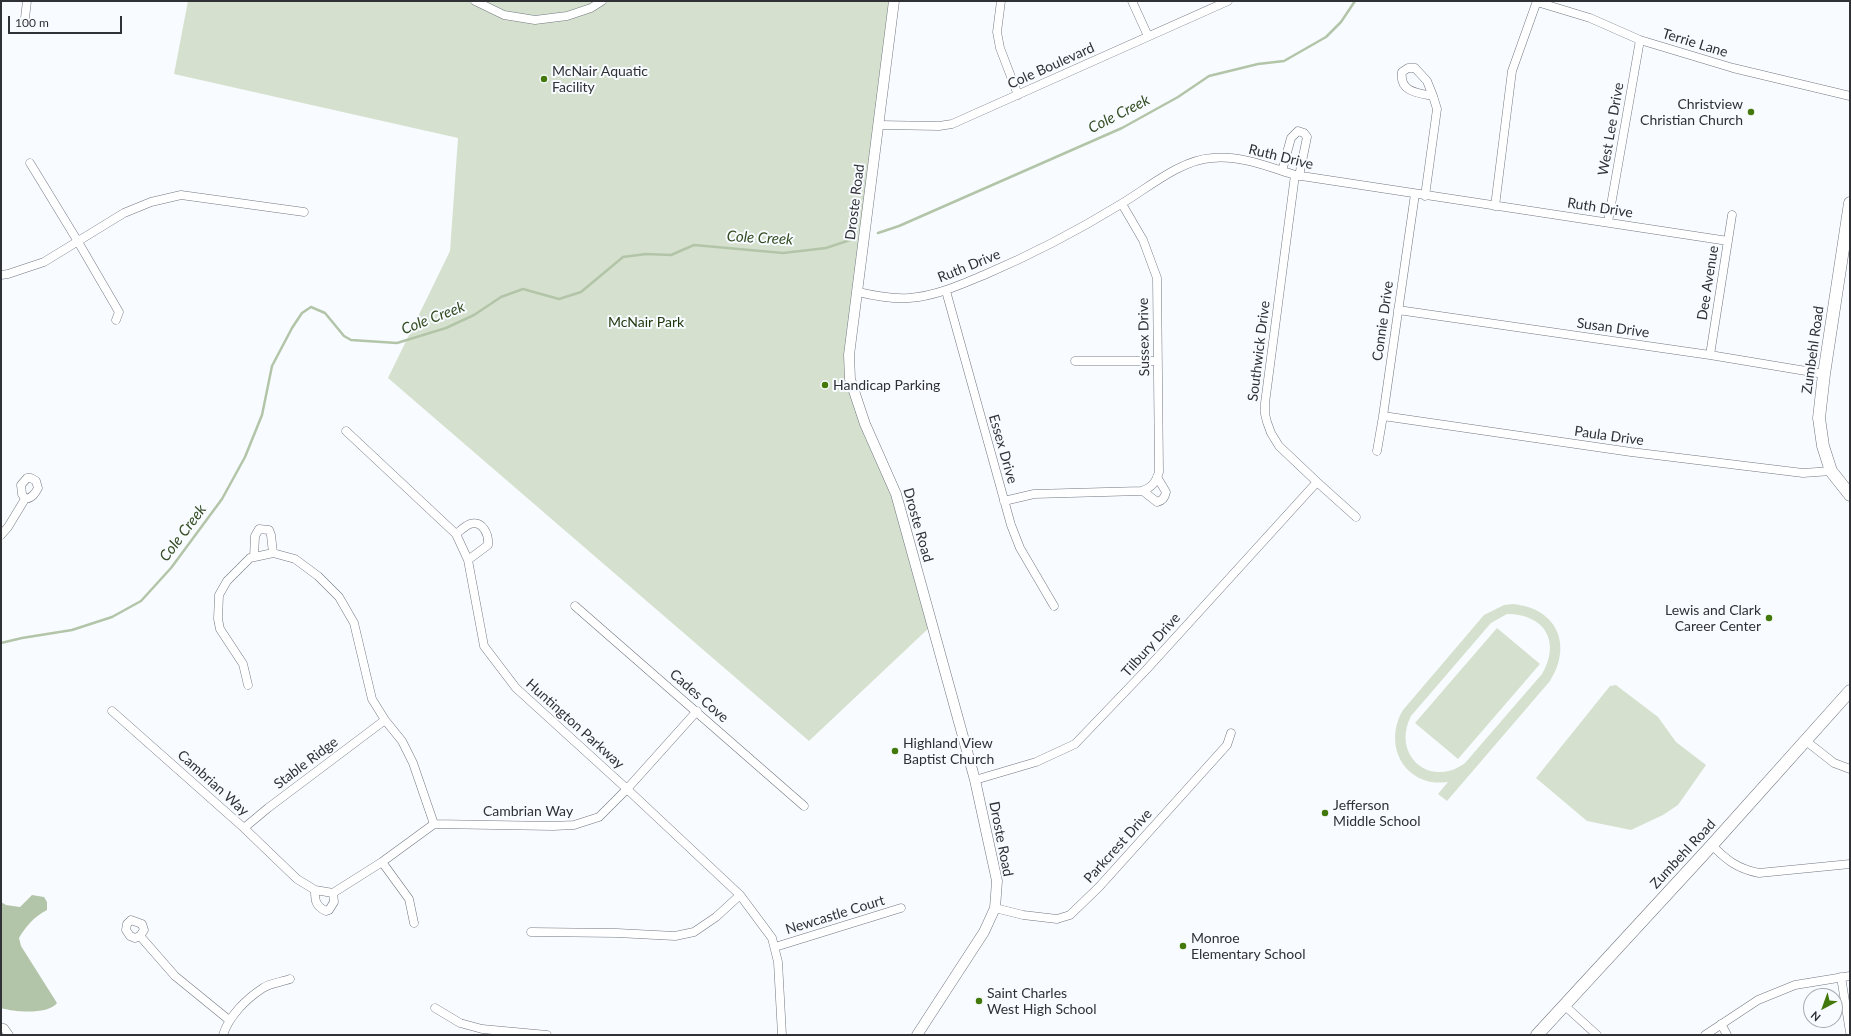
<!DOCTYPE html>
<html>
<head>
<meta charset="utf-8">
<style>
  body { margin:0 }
  #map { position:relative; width:1851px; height:1036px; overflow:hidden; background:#f8fbff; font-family:Lato,sans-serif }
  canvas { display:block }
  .frame { position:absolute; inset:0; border:2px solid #2f3135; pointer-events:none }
  .north { position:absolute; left:1803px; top:988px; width:40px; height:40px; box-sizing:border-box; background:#f8fbff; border:1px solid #a8aaae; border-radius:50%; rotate:221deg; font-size:11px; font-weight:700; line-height:16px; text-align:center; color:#2f3135 }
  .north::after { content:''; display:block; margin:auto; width:14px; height:18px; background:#43790b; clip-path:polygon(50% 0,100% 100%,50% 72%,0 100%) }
  .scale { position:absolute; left:8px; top:16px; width:114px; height:18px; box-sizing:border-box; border:2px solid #2f3135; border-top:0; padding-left:5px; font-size:12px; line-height:14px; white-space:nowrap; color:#2f3135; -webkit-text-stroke:3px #f8fbff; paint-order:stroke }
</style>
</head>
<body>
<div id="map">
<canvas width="1851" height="1036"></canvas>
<div class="frame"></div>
<div class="north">N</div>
<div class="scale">100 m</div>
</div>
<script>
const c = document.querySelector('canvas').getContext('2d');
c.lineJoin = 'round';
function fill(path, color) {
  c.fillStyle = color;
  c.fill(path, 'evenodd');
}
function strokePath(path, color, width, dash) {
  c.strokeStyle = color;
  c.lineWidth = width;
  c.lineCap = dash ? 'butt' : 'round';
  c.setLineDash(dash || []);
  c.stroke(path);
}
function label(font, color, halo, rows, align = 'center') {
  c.font = font + ' Lato,sans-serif';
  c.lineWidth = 4;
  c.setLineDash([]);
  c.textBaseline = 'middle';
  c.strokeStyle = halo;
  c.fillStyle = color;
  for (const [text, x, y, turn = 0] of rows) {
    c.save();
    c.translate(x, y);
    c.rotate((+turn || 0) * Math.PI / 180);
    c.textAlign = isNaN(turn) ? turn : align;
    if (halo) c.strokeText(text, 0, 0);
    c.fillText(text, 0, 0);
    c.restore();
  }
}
fill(new Path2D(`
  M188,1H891L850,379L896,494L931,626L809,741L388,378L450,251L458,138L174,74Z
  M1513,604C1557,608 1573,645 1550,681L1447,801L1438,794L1448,782C1440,783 1431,783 1424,780C1394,769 1388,734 1403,710L1484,615L1504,605ZM1507,614C1545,614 1561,642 1542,674L1465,763C1430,789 1391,755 1411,716L1491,623Z
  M1497,628L1540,664L1458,759L1415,723Z
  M1616,685L1658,717L1676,742L1706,765L1678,805L1663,815L1631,830L1587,821L1536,778L1610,686Z`), '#d5e1ce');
fill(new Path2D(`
  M32,895L44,897L47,902V910C35,916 26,926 19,938L21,946L57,1003C48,1015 14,1012 1,1008V902L6,905L20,907Z`), '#b3c5a8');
strokePath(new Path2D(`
  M878,233L899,226L1122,128L1178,97L1209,76L1258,64L1284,61L1326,37L1341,22L1355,1
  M1,643L22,638L72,630L112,617L141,601L171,568L222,499L245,457L262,415L272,366L292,328L302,313L311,307L325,313L344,336L351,340L397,343L446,328L474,315L501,297L523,289L559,299L581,292L623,257L646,254L671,255L694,245L783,253L826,248L853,239`), '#b3c5a8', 2.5);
const minor = new Path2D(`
  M475,1L504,15L535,20L567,16L591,8L602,1
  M1001,1L997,32L1000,48L1018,95
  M1132,1L1148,36
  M1537,2L1590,18L1640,40L1733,68L1850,96
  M25,18L27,1
  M879,125L939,126L952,124L1228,1
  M30,163L77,240L119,312L116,320
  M1282,171L1291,138L1298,131L1304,133L1307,137L1299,176
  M1295,175L1265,403V414L1267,422L1271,433L1279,446L1317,482L1356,517
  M1425,196L1437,109L1433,96C1418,93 1399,92 1402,72L1408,68H1415L1427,81L1433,96
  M1495,206L1512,71L1537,1
  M1608,222L1640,40
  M1,275L8,274L44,262L124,213L151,202L181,195L304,212
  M946,291L1011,525L1020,548L1054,606
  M858,292C875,296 892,299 909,298C936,296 960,285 984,275C1031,255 1077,231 1121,204C1148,188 1180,160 1212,158C1240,155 1269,167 1295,175L1728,241
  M1398,310L1710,355L1824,374
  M1710,355L1732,215
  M1075,361H1157
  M1383,416L1631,452L1803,473L1831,471
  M346,431L456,534L468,560L484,646L516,688L627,789L740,895L772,938L778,962L782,1035
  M1377,451L1383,416L1415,194
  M27,478H31L36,481L38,488C35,494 32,498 25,499L22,494L21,485Z
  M1143,491L1157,502C1162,501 1165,497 1166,492L1157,477
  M1004,501L1034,494L1141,491C1152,488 1156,482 1159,472L1157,278L1143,240L1122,204
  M456,534C460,531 465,526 470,524C483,520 489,535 488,545L468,560
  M1,535L8,527L25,499
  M254,557L255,536L259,529L269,530L271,535L273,553
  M575,606L804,806
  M248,685L243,664L220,629L218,619L219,595L227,581L250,558L273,553L295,559L318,576L339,597L354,623L372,699L385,720L402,741L413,763L434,824
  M112,711L244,828L297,879L315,890L333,893L382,862L434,824L553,826L574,825L599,817L627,789L697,711
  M1806,741L1834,763L1850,769
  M975,780L1036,762L1075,744L1146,670L1317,482
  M244,828L268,808L385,720
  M1712,845C1726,860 1738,869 1759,873L1850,864
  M382,862L409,899L414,923
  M315,890C315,900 315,906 326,911L329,910L334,902L333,893
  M995,908L1023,915L1057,919L1070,915L1099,887L1227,745L1231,733
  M531,932L617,933L675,936L694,932L716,917L740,895
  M140,936L135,938L130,936L126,930L127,924L131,920L142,924L144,930L140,936L175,976L229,1020
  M775,947L901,908
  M1841,977L1850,1032
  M1564,1005L1597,1035
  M435,1008L460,1023L482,1029L547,1035
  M1721,1024L1727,1035
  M1,1028H4L9,1035
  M223,1035C229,1016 246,999 263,988C270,983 282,982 290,979
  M1705,1035L1758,1000L1795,985L1850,976`);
const tertiary = new Path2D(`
  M894,1L849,355L850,379L865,424L896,494L975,780L997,881L995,908L984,932L917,1035`);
const secondary = new Path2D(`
  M1850,203L1824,374L1819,418L1823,446L1831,471L1850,495
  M1537,1035L1712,845L1850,691`);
strokePath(minor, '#727881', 9);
strokePath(tertiary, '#727881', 11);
strokePath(secondary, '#727881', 13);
strokePath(minor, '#fff', 8);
strokePath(tertiary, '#fff', 10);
strokePath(secondary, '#fff', 12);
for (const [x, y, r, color] of [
  [544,79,4,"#43790b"],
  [1751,112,4,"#43790b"],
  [825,385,4,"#43790b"],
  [1769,618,4,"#43790b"],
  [895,751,4,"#43790b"],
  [1325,813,4,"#43790b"],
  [1183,946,4,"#43790b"],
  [979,1001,4,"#43790b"]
]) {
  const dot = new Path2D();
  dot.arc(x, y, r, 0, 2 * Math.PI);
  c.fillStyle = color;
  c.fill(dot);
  strokePath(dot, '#f8fbff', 1.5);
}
label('14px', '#2f3135', '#f8fbff', [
  ["Terrie Lane",1695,43,17],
  ["Cole Boulevard",1051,66,-24],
  ["West Lee Drive",1611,129,-80],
  ["Ruth Drive",1281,157,14],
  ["Droste Road",855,202,-83],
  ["Ruth Drive",1600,208,9],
  ["Ruth Drive",969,266,-22],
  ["Dee Avenue",1708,283,-81],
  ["Connie Drive",1383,321,-82],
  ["Susan Drive",1613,328,8],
  ["Sussex Drive",1144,337,-91],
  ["Zumbehl Road",1813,350,-82],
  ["Southwick Drive",1259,351,-83],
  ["Paula Drive",1609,436,8],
  ["Essex Drive",1003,449,74],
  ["Droste Road",918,525,74],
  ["Tilbury Drive",1151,645,-48],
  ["Cades Cove",699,696,41],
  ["Huntington Parkway",575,724,42],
  ["Stable Ridge",306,763,-37],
  ["Cambrian Way",213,783,42],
  ["Cambrian Way",528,811],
  ["Droste Road",1001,839,79],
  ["Parkcrest Drive",1118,846,-48],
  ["Zumbehl Road",1683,854,-47],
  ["Newcastle Court",835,915,-17]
]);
label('14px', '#2f3135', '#f8fbff', [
  ["McNair Aquatic",552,71],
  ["Facility",552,87],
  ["Christview",1743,104,"right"],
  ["Christian Church",1743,120,"right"],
  ["Handicap Parking",833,385],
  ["Lewis and Clark",1761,610,"right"],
  ["Career Center",1761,626,"right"],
  ["Highland View",903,743],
  ["Baptist Church",903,759],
  ["Jefferson",1333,805],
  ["Middle School",1333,821],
  ["Monroe",1191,938],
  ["Elementary School",1191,954],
  ["Saint Charles",987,993],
  ["West High School",987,1009]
], 'left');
label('14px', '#223a0f', '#f8fbff', [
  ["McNair Park",646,322]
]);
label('italic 15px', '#324b20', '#f8fbff', [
  ["Cole Creek",1119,114,-27],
  ["Cole Creek",760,238,3],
  ["Cole Creek",433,318,-21],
  ["Cole Creek",183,533,-53]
]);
</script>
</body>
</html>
